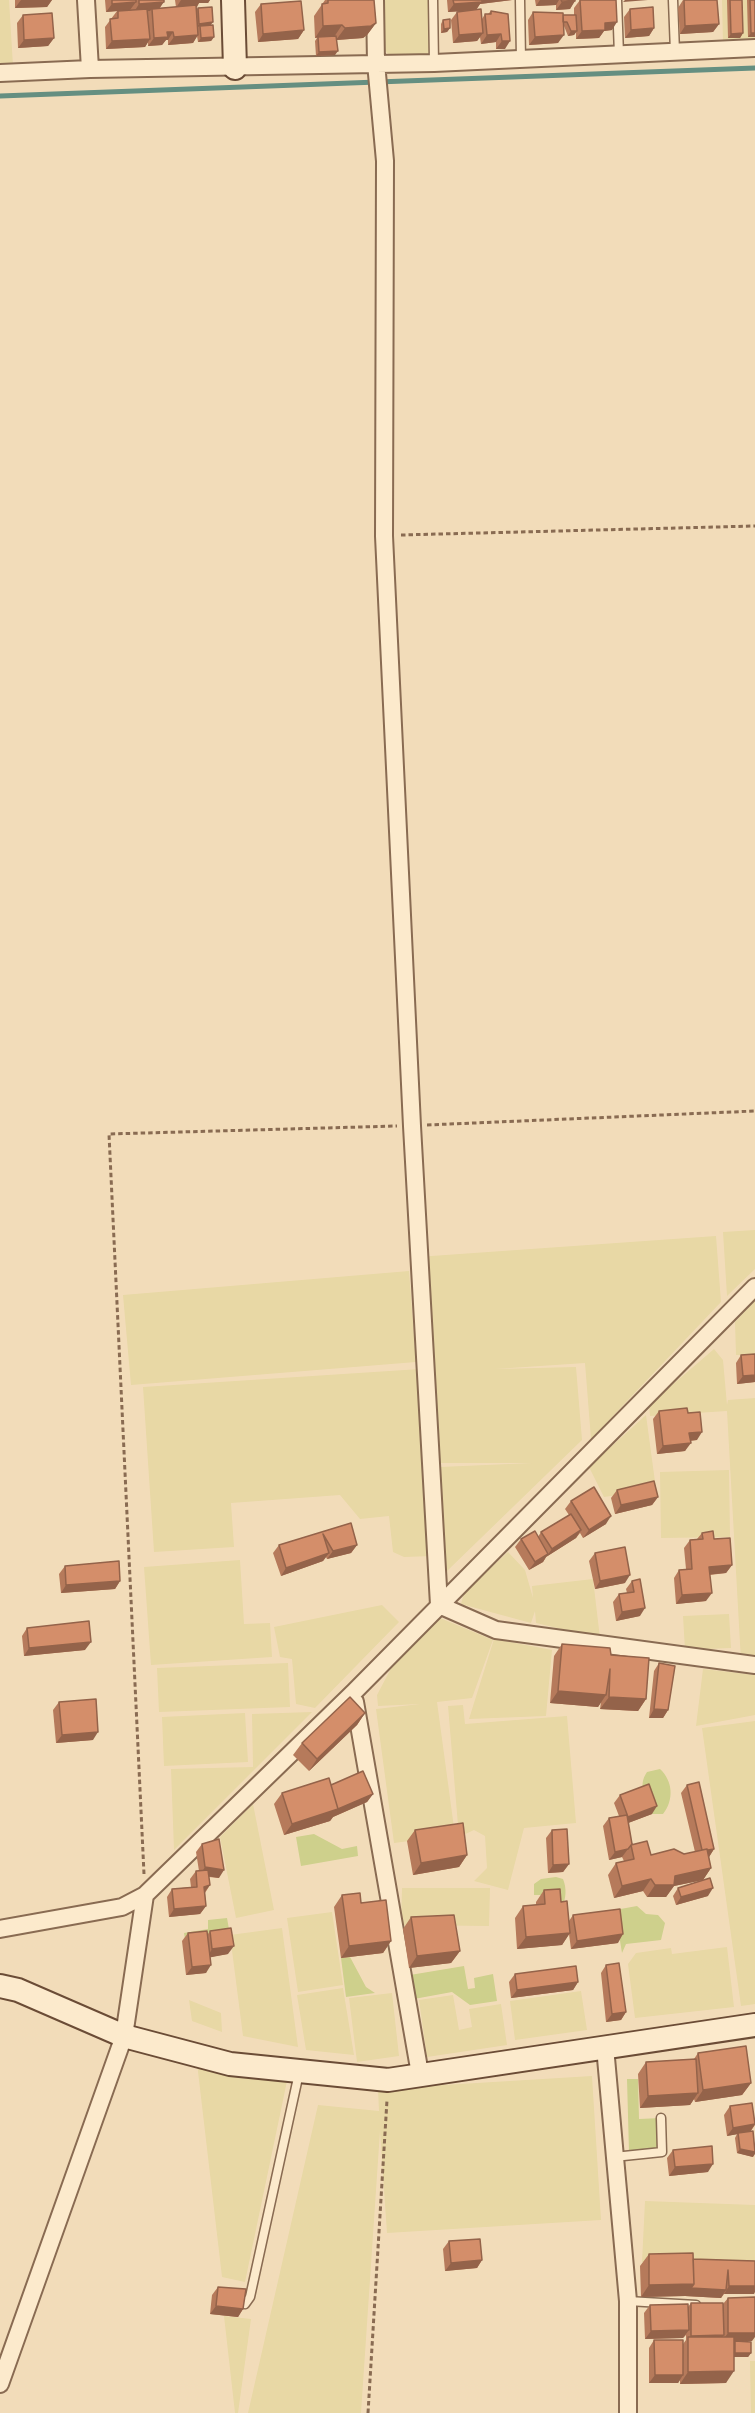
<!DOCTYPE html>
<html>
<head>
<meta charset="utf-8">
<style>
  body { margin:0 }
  canvas { display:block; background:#f2dcb9 }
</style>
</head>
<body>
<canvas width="755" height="2413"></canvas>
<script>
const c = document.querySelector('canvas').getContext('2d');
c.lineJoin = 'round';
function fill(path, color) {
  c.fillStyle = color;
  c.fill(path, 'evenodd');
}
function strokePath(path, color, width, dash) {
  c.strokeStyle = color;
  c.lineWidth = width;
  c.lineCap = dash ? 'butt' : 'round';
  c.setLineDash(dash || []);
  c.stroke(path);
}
fill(new Path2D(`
  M0,0H9L13,66H0Z
  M384,0H430L432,55L392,59L385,50Z
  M722,0H755V43L723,44Z
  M755,1230V1269L727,1296L723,1232Z
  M716,1236L721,1302L591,1439L585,1363L495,1369L576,1367L582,1440L446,1572L440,1467L532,1463H439L417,1257Z
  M409,1271L416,1362L131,1385L123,1295Z
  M755,1301V1355H736L735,1322Z
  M714,1349L723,1360L727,1405L728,1400L755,1398V1660L741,1661L727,1411L650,1416L649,1405Z
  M420,1369L432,1556L404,1557L393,1552L389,1516L360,1519L340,1495L231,1503L234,1547L154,1552L143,1387Z
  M646,1415L656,1489L604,1497L589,1467Z
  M729,1470L730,1537L661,1538L660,1472Z
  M508,1552L525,1570L533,1598L532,1586L593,1579L600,1638L536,1623L535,1611L531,1623L461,1604L464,1593Z
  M240,1560L244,1624L270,1623L272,1657L151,1665L144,1567Z
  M382,1605L399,1622L315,1708L296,1704L292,1659L280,1657L274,1627Z
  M729,1614L731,1648L685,1650L683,1616Z
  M440,1618L493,1640L472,1698L437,1702L455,1835L394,1843L376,1709L420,1704L378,1706L377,1695L398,1655Z
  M494,1639L552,1650L546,1716L469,1719Z
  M288,1663L290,1707L159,1712L157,1668Z
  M703,1669L755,1675V1715L696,1726Z
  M463,1705L465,1724L567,1716L576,1823L524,1828L508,1890L474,1881L487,1868L485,1836L474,1830L459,1837L448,1706Z
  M312,1712L174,1850L171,1769L253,1767L252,1714Z
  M245,1713L248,1762L164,1766L162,1717Z
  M755,1721V2004L741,2006L702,1728Z
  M253,1804L274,1910L236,1918L220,1837Z
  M402,1888H490L489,1926L401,1925Z
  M332,1912L343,1985L298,1992L287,1918Z
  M282,1928L298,2047L243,2036L230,1935Z
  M727,1947L734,2007L635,2018L628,1964L636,1953L671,1948L672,1954Z
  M343,1988L354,2055L306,2050L297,1995Z
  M581,1991L587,2030L515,2040L510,2001Z
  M392,1993L399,2056L357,2062L349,1998Z
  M453,1995L459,2030L472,2027L469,2009L501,2004L507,2045L427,2057L419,2000Z
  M189,2000L221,2013L222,2032L192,2021Z
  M197,2063L287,2081L245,2282L222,2277Z
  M592,2076L601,2220L387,2233L380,2131L361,2413H248L318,2105L379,2111L378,2089Z
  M645,2201L755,2205V2268L642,2262Z
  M224,2316L251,2319L238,2413H235Z
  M750,2361H755V2413H751Z`), '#e8d8a5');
fill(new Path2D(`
  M660,1769C673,1781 674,1800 663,1814H652C646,1800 637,1786 647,1772Z
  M314,1834L342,1849L357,1846L358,1856L301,1866L296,1837Z
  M556,1877L563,1879C567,1889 566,1898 562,1908L551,1895H534V1884L541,1879Z
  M637,1906L646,1914L658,1915L665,1923L661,1940L626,1944L622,1953L615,1910Z
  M227,1918L230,1935L185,1939L184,1933L208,1929V1920Z
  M350,1957L366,1987L375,1993L346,1997L341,1958Z
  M464,1966L468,1989L475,1988L474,1978L493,1974L497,2001L470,2005L452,1992L414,1999L410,1975Z
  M627,2079H638L639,2119L661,2118L662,2151L629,2152Z`), '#ced08c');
strokePath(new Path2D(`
  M0,96L755,68`), '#658f81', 5);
const lane = new Path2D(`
  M433,0L434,63
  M520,0L521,59
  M617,0L619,55
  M673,0L675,52
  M614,2157L662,2152L661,2118
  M628,2301L696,2305
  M245,2304L250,2297L299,2073`);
const street = new Path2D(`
  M86,0L90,69
  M375,0L376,63L385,161L384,536L412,1126L439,1605
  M0,73L90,69L434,63L755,48
  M439,1605L496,1630L755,1665
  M355,1702L420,2074
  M0,1929L122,1907L145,1895L354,1692L755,1287
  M605,2047L628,2301V2413
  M0,2384L124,2036L145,1895`);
const secondary = new Path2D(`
  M233,0L235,68
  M0,1986L18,1990L124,2036L230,2064L388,2080L755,2025`);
strokePath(lane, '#896b52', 11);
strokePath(street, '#896b52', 20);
strokePath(secondary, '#6b4c36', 26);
strokePath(new Path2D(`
  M401,535L755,526
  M427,1125L755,1111
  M144,1874L109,1134L397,1126
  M368,2413L387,2100`), '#896b52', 3, [4.5, 3]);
strokePath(lane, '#fceacc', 8);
strokePath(street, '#fceacc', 16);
strokePath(secondary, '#fceacc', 22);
fill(new Path2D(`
  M15,0H52L47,7L15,8Z
  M105,0H164L160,8L176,7L175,0H210L208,3H199L196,7V10L198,8L211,25L214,37L211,41L198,42L197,36L193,43L168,45V40H166L162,45L148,46V42L145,47L106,49L105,27L117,11L106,12Z
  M325,0H374L376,23L367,35L363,38L337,40L335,55L316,56L315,41L317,38H315L314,16Z
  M447,0H512L480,4L476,10L448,12Z
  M535,0H575L570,9L556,10V5L536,6Z
  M580,0L612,30L604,31L599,38L576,39V32L574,35L568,36L564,26L558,43L529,45L528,20L533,12L563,15H574V8Z
  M683,0L719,24L713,32L680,34L678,8Z
  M727,0H742L743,33L740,38H728Z
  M747,0H755V37H748Z
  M261,4L304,30L298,39L258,42L255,12Z
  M630,9L654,28L649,36L625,38L624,17Z
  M491,11L508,14L505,49H496V42L481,44L480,37L477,41L453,43L451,20L457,12L482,19L485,14H488Z
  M23,15L54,38L48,46L18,48L17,23Z
  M443,20L450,28L447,32L441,33V24Z
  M741,1355L755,1382L737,1384L736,1363Z
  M659,1411L688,1413L697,1440L690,1441L685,1451L657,1454L653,1419Z
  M617,1490L658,1497L652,1505L615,1514L611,1498Z
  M571,1501L606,1524L583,1538L580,1533L576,1538L546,1557L543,1562L529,1570L515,1547L521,1539L538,1537L541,1532L569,1515L565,1509Z
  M351,1523L357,1545L351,1553L327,1559L326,1557L323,1561L281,1576L273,1553L279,1545Z
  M702,1533L714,1539L732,1565L726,1573L710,1575L706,1601L676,1604L674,1578L679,1570L686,1569L684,1548L690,1540L697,1539Z
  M595,1553L625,1583L595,1589L589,1561Z
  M65,1566L120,1581L115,1589L61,1593L59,1574Z
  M632,1581L640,1616L616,1621L613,1602L619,1594L627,1593L626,1589Z
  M27,1628L85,1650L24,1656L22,1636Z
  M562,1644L611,1655L646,1699L638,1711L600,1709L601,1702L598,1707L550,1703L554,1656Z
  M659,1663L668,1710L663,1718H649L654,1671Z
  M59,1702L93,1740L56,1743L53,1710Z
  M365,1713L357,1725L309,1771L293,1755L302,1743Z
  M331,1785L373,1794L367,1802L333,1817L330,1821L284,1835L274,1804L282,1793Z
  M687,1785L714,1849L709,1857L711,1868L703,1880L674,1886L666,1897H647L643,1891L614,1898L608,1875L616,1863L624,1861L622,1857L609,1860L603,1826L609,1818L619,1816L614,1803L620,1795L652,1814L628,1823L632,1844L651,1855L684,1854L695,1852L681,1793Z
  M415,1830L467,1855L459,1867L413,1875L407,1841Z
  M552,1830L569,1864L563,1872L548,1873L546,1838Z
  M202,1844L219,1878L209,1877L210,1885L205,1893L206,1906L200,1914L169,1917L167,1897L172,1889L191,1887L190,1879L196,1871H199L196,1852Z
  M678,1888L708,1896L676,1905L673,1896Z
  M544,1890L561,1902L569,1921L573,1915L618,1943L571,1949L569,1934L562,1945L517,1949L515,1918L523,1906L536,1905V1902Z
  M342,1895L361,1903L391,1941L383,1953L341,1958L334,1907Z
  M411,1917L460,1951L451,1963L409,1968L403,1929Z
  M210,1931L228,1954L210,1957L206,1973L186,1975L182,1941L188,1933L208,1934Z
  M606,1965L626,2012L621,2020L606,2022L601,1973Z
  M515,1974L578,1982L573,1990L511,1998L509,1982Z
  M698,2053L751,2083L742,2095L695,2102L694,2099L690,2105L640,2108L638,2074L646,2062L694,2059Z
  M730,2106L755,2125L750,2132L753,2157L737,2153L735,2138L737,2134L727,2136L724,2115Z
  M673,2150L708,2172L669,2176L667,2158Z
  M449,2241L482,2260L477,2268L445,2271L443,2249Z
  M649,2254L693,2259L755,2261L754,2294H724L721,2298L685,2296L641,2297L640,2266Z
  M218,2287L243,2309L238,2317L210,2314L212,2295Z
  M728,2298L752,2341H737L751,2353L748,2357H734L726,2383L680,2384V2380L678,2383H649V2348L654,2340L683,2344L686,2340V2335L683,2338L645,2339L644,2313L650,2305L688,2307L691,2303L723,2304Z`), '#b67a5b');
fill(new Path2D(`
  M21,0H52L47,7L15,8Z
  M181,0H210L208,3H199L197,7L176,8Z
  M483,0H512L480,4L476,10L448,12L454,4L481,2Z
  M540,0H559L556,5L536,6Z
  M625,0H648L623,2Z
  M575,1L570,9L556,10L562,2Z
  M136,2L130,10L106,12L112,4Z
  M164,2L158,10L152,9L150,11L134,12L139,4Z
  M213,22L210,26H200L196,28L199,24Z
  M617,22L612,30L604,31L599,38L576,39L582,31L605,23Z
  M376,23L367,35L363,38L336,40L345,28Z
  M719,24L713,32L680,34L685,26Z
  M342,25L334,37H318L315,38L323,26Z
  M450,28L447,32L441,33L444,29Z
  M654,28L649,36L625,38L631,30Z
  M304,30L298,39L258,42L263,34Z
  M571,31H577L574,35L568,36Z
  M167,32H173L168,40H166L162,45L148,46L154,38Z
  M483,33L477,41L453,43L459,35Z
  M743,33L740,38H728L731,34Z
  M751,33H755V37H748Z
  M501,34L496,42L481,44L487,35Z
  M198,35L193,43L168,45L174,37Z
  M564,35L558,43L529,45L535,37Z
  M214,37L211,41L198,42L201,38Z
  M54,38L48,46L18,48L24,40Z
  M150,39L145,47L106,49L112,41Z
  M502,41H510L505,49H496Z
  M338,51L335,55L316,56L319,52Z
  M755,1375V1382L737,1384L743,1376Z
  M702,1432L697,1440L684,1441L689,1433Z
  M691,1443L685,1451L657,1454L663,1446Z
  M658,1497L652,1505L615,1514L621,1505Z
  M611,1516L606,1524L583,1538L589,1530Z
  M581,1530L576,1538L546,1557L552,1549Z
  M357,1545L351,1553L327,1559L333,1551Z
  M329,1553L323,1561L281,1576L286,1568Z
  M548,1554L543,1562L529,1570L535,1562Z
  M732,1565L726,1573L704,1575L709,1567Z
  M630,1575L625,1583L595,1589L600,1581Z
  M120,1581L115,1589L61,1593L66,1585Z
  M712,1593L706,1601L676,1604L682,1595Z
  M645,1608L640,1616L616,1621L622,1612Z
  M91,1642L85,1650L24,1656L29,1648Z
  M558,1691L606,1695L598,1707L550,1703Z
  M609,1697L646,1699L638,1711L600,1709Z
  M654,1709L668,1710L663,1718H649Z
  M365,1713L357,1725L309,1771L317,1759Z
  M98,1732L93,1740L56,1743L62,1735Z
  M373,1794L367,1802L333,1817L330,1821L284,1835L292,1824Z
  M657,1806L652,1814L623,1825L628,1817Z
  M628,1849L622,1857L609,1860L615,1852Z
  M714,1849L709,1857L702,1851Z
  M467,1855L459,1867L413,1875L421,1863Z
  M569,1864L563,1872L548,1873L553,1865Z
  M205,1867L224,1870L219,1878L200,1875Z
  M711,1868L703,1880L674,1886L666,1897H647L655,1885L675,1876Z
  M651,1879L643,1891L614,1898L622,1886Z
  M210,1885L204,1893V1887Z
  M713,1888L708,1896L676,1905L681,1897Z
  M206,1906L200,1914L169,1917L174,1909Z
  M570,1933L562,1945L517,1949L526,1937Z
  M623,1934L618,1943L571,1949L577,1941Z
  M391,1941L383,1953L341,1958L349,1946Z
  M234,1946L228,1954L207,1958L212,1949Z
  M460,1951L451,1963L409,1968L417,1956Z
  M211,1965L206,1973L186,1975L192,1967Z
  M578,1982L573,1990L511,1998L517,1990Z
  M626,2012L621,2020L606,2022L612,2014Z
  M751,2083L742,2095L695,2102L703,2090Z
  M698,2093L690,2105L640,2108L648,2096Z
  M755,2124L750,2132L727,2136L733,2128Z
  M740,2149L755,2152V2154L753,2157L737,2153Z
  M713,2164L708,2172L669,2176L675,2167Z
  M482,2260L477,2268L445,2271L451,2263Z
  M694,2284L726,2290L721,2298L685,2296L641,2297L649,2285Z
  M729,2286H755V2292L754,2294H724Z
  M216,2306L243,2309L238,2317L210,2314Z
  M689,2330L683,2338L645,2339L651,2331Z
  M728,2333H755V2337L752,2341H722Z
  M724,2335L718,2343L688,2341L691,2336Z
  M735,2353H751L748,2357H732Z
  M734,2371L726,2383L680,2384L688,2372Z
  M655,2375H683L678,2383H649Z`), '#94634a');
const building = new Path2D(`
  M112,0H136V2L112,4Z
  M139,0H164V2L139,4Z
  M328,0H374L376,23L371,26L345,28L342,25L323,26L322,4L328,3Z
  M453,0H482V2L454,4Z
  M561,0H575V1L562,2Z
  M580,0H616L617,22L605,23V30L582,31Z
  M684,0H717L719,24L685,26Z
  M730,0H742L743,33L731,34Z
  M750,0H755V33H751Z
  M301,1L304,30L263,34L261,4Z
  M196,5L198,35L174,37L173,32H167L168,37L154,38L152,9Z
  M212,7L213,22L199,24L198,8Z
  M653,7L654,28L631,30L630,9Z
  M147,9L150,39L112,41L110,19L118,18V11Z
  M481,9L483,33L459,35L457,12Z
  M491,11L508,14L510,41H502L501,34L487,35L485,14H491Z
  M533,12L563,13L564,35L535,37Z
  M52,13L54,38L24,40L23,15Z
  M563,15H576L577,31H571L567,22H563Z
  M450,19V28L444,29L443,20Z
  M213,25L214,37L201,38L200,26Z
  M336,36L338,51L319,52L318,37Z
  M755,1354V1375L743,1376L741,1355Z
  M687,1408L688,1413L700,1412L702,1432L689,1433L691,1443L663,1446L659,1411Z
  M654,1481L658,1497L621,1505L617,1490Z
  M594,1487L611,1516L589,1530L571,1501Z
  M571,1514L581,1530L552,1549L541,1532Z
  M351,1523L357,1545L333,1551L323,1534L329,1553L286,1568L279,1545Z
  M535,1531L548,1554L535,1562L521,1539Z
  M713,1531L714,1539L730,1538L732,1565L709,1567L712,1593L682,1595L679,1570L692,1569L690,1540L703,1539L702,1533Z
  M625,1547L630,1575L600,1581L595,1553Z
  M119,1561L120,1581L66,1585L65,1566Z
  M640,1579L645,1608L622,1612L619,1594L634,1592L632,1581Z
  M89,1621L91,1642L29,1648L27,1628Z
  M562,1644L610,1648L611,1655L649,1658L646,1699L609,1697L610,1669L606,1695L558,1691Z
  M659,1663L675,1666L668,1710L654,1709Z
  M350,1697L365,1713L317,1759L302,1743Z
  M96,1699L98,1732L62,1735L59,1702Z
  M363,1771L373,1794L338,1809L331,1785Z
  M329,1778L338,1809L292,1824L282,1793Z
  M699,1782L714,1849L708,1850L707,1849L702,1850L687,1785Z
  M649,1784L657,1806L628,1817L620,1795Z
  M627,1815L632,1844L628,1849L615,1852L609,1818Z
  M463,1823L467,1855L421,1863L415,1830Z
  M567,1829L569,1864L553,1865L552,1830Z
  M219,1839L224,1870L205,1867L202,1844Z
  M647,1841L651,1855L674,1849L684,1854L707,1849L711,1868L675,1876L674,1885H655L651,1879L622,1886L616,1863L634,1859L631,1845Z
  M208,1870L210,1885L204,1887L206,1906L174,1909L172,1889L197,1887L196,1871Z
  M710,1878L713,1888L681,1897L678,1888Z
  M560,1889L561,1902L567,1901L570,1933L526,1937L523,1906L545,1904L544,1890Z
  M360,1893L361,1903L386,1900L391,1941L349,1946L342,1895Z
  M620,1909L623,1934L577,1941L573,1915Z
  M454,1915L460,1951L417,1956L411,1917Z
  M231,1928L234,1946L212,1949L210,1931Z
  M207,1931L211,1965L192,1967L188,1933Z
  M619,1963L626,2012L612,2014L606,1965Z
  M576,1966L578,1982L517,1990L515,1974Z
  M746,2046L751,2083L703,2090L698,2053Z
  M696,2059L698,2093L648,2096L646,2062Z
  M752,2103L755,2124L733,2128L730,2106Z
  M753,2131L755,2152L740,2149L738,2133Z
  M712,2146L713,2164L675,2167L673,2150Z
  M480,2239L482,2260L451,2263L449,2241Z
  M693,2253L694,2284L649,2285V2254Z
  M693,2259L755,2261V2286H729L728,2270L726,2290L691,2288L694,2284Z
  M218,2287L246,2289L243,2309L216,2306Z
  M755,2297V2333H728V2298Z
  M691,2303H723L724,2335L691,2336Z
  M688,2304L689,2330L651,2331L650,2305Z
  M688,2337H734V2371L688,2372Z
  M654,2340H683V2375H655Z
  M735,2341L751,2342V2353H735Z`);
fill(building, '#d48e6a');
strokePath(building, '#94634a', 1.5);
</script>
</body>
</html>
